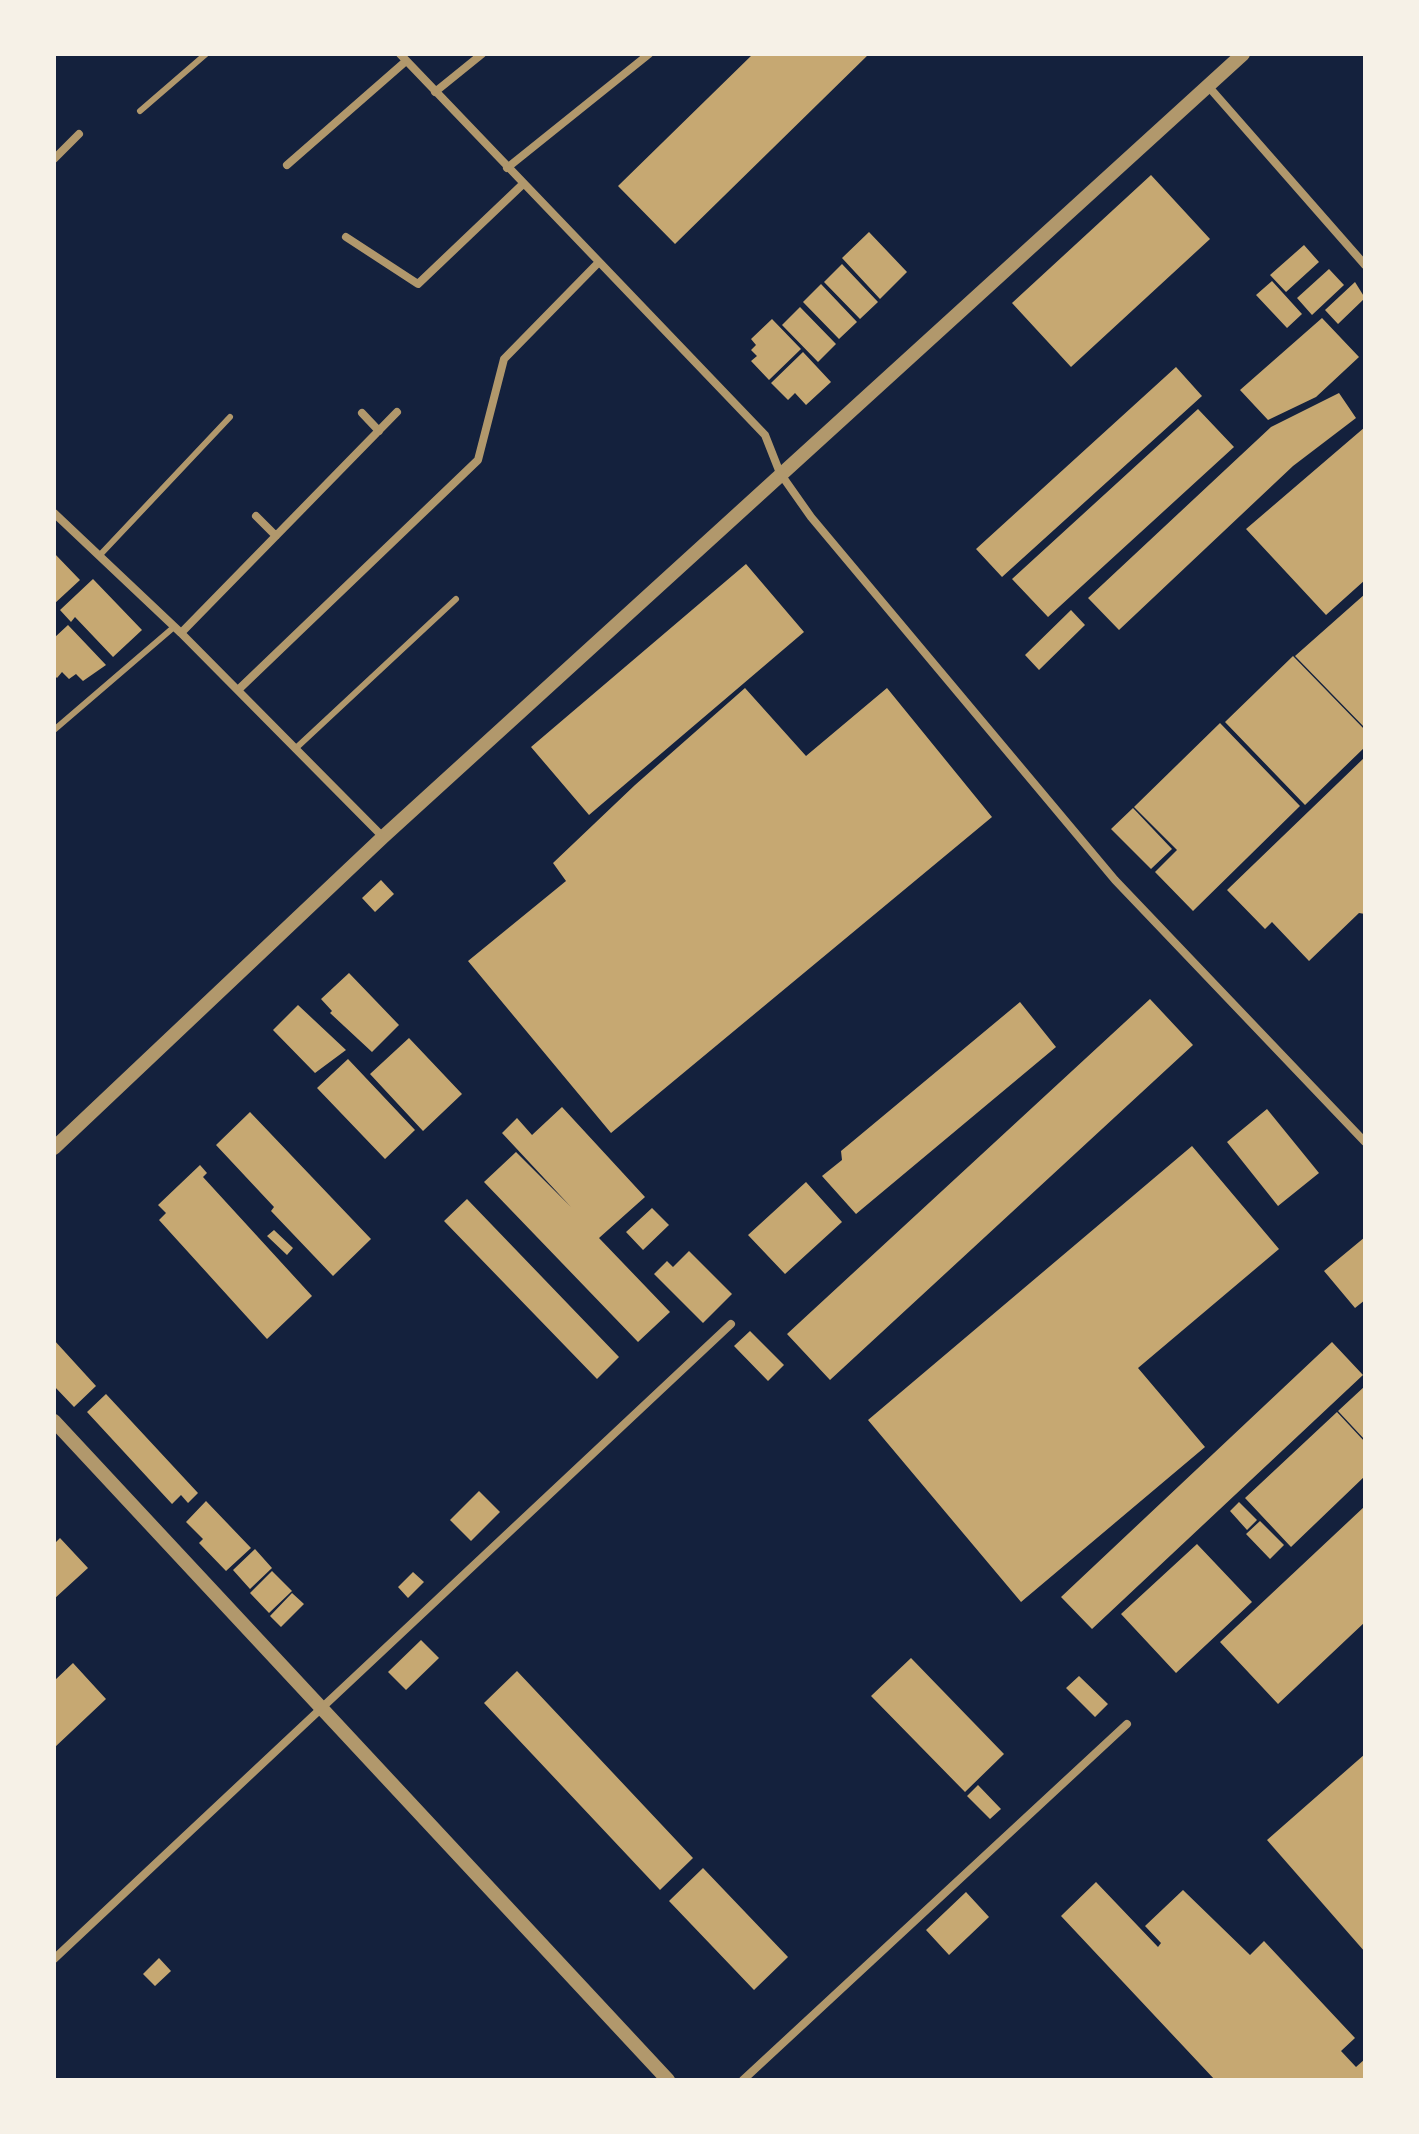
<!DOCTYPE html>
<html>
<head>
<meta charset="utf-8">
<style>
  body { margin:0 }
  #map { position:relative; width:1419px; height:2134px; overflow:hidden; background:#14213d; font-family:"Playfair Display",serif }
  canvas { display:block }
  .frame { position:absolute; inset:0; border:56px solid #f6f1e7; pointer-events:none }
</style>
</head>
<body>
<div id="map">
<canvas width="1419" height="2134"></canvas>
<div class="frame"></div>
</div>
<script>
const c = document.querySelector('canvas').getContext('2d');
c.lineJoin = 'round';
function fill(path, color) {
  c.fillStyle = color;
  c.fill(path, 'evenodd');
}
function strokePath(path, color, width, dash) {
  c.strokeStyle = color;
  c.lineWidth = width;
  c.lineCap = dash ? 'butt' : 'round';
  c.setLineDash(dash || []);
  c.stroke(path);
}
fill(new Path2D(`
  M753,54H869L675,244L618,186Z
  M1151,175L1210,239L1071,367L1012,303Z
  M869,232L907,272L880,299L842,258Z
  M1304,245L1319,262L1286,292L1270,275Z
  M842,264L878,302L860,319L824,282Z
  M1329,269L1344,285L1312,315L1297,298Z
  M1272,281L1302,314L1287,328L1256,295Z
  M1355,282L1365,298L1338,324L1325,310Z
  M821,284L857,322L839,339L803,302Z
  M800,307L836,344L818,362L782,325Z
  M1322,318L1359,357L1316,397L1268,420L1240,390Z
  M772,319L801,349L769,380L751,361L757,356L751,350L756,345L751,339Z
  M803,352L831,382L806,405L795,393L788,400L771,383Z
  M1176,367L1202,396L1002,577L976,549Z
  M1339,393L1356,418L1293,466L1119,630L1088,598L1271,427Z
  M1198,409L1234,447L1048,617L1012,579Z
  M1365,427V580L1326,615L1246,529Z
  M54,553L80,580L54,604Z
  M746,564L804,632L589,815L531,747Z
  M93,579L142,630L113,657L75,617L71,622L60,610Z
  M1365,594V728L1295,656Z
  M1071,610L1085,625L1039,670L1025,655Z
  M68,625L106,665L83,681L76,674L69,679L62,672L57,678L54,675V638Z
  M1293,656L1365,730V747L1305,805L1225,722Z
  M745,688L806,756L887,688L992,817L611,1133L468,961L566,881L553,863L635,785Z
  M1220,723L1300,806L1193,911L1155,872L1177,850L1134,807Z
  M1365,757V914L1359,913L1309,961L1272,922L1265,929L1227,890Z
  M1133,808L1172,849L1151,869L1111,829Z
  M381,880L394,894L375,912L362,898Z
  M349,973L399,1025L372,1052L330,1013L332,1011L321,999Z
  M1150,999L1193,1045L830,1380L787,1334Z
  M1020,1002L1056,1047L856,1214L822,1176L842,1160L841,1151Z
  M298,1005L346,1050L315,1073L273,1030Z
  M409,1038L462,1094L423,1131L370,1074Z
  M348,1059L415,1130L385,1159L317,1088Z
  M562,1107L645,1197L599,1238L670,1312L638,1342L484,1182L516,1152L571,1207L502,1133L517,1118L532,1135Z
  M1267,1109L1319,1173L1278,1206L1227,1142Z
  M250,1112L371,1239L333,1276L271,1211L274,1207L216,1145Z
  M1192,1146L1279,1249L1138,1368L1205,1447L1021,1602L868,1420Z
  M200,1165L207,1173L203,1177L312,1296L267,1339L159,1220L166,1213L158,1205Z
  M806,1182L842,1222L785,1274L748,1235Z
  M467,1199L619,1357L597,1379L444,1221Z
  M652,1208L669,1225L643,1250L626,1232Z
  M274,1230L293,1248L287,1255L267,1236Z
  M1365,1237V1300L1355,1308L1324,1271Z
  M689,1251L732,1294L703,1323L654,1274L667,1261L673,1267Z
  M750,1331L784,1365L768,1381L734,1346Z
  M54,1340L96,1386L74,1407L54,1386Z
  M1332,1342L1363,1375L1092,1629L1061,1597Z
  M1365,1386V1440L1338,1411Z
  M106,1394L198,1493L188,1503L181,1495L172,1504L87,1412Z
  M1337,1412L1365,1442V1476L1291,1547L1245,1498Z
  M479,1491L500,1512L471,1541L450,1520Z
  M206,1501L251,1548L226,1571L199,1543L203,1539L186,1522Z
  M1239,1502L1257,1520L1247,1530L1230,1511Z
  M1365,1506V1622L1278,1704L1220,1642Z
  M1260,1521L1284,1545L1270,1559L1246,1534Z
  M60,1538L88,1568L54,1599V1544Z
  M1197,1544L1252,1602L1176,1673L1121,1614Z
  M255,1549L272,1568L250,1589L233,1570Z
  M272,1571L292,1591L269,1613L250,1593Z
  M413,1572L424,1582L408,1598L398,1587Z
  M292,1593L304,1604L281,1627L270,1616Z
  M421,1640L439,1658L406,1690L388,1672Z
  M911,1658L1004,1754L965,1792L871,1696Z
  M73,1663L106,1699L54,1748V1681Z
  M517,1671L693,1858L660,1890L484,1703Z
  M1079,1676L1108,1704L1095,1717L1066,1688Z
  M1365,1754V1952L1267,1840Z
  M978,1785L1001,1809L990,1819L967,1796Z
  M703,1868L788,1957L754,1990L669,1901Z
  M1096,1882L1158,1947L1161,1943L1145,1926L1183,1890L1250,1955L1264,1941L1355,2038L1341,2051L1356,2067L1365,2059V2080H1215L1061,1916Z
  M966,1892L989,1917L949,1955L926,1930Z
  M159,1958L171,1971L155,1986L143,1974Z`), '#c6a872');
strokePath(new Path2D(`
  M140,111L206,54
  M99,556L230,417
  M54,730L174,627
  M295,749L456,599`), '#b1986c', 6);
strokePath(new Path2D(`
  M400,54L765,435L780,473L811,517L1115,880L1365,1142
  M1208,86L1365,265
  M435,92L482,54
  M54,159L79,134
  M287,165L406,61
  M507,168L649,54
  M346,237L418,284L523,184
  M362,413L379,431
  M54,513L181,633L383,837
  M256,516L276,536
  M181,633L397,412
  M238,690L478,460L504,359L598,263
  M54,1959L731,1324
  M743,2080L1127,1724`), '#b1986c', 8);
strokePath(new Path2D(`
  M54,1148L383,837L1243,54
  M54,1421L668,2080`), '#b1986c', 14);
</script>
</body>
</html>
